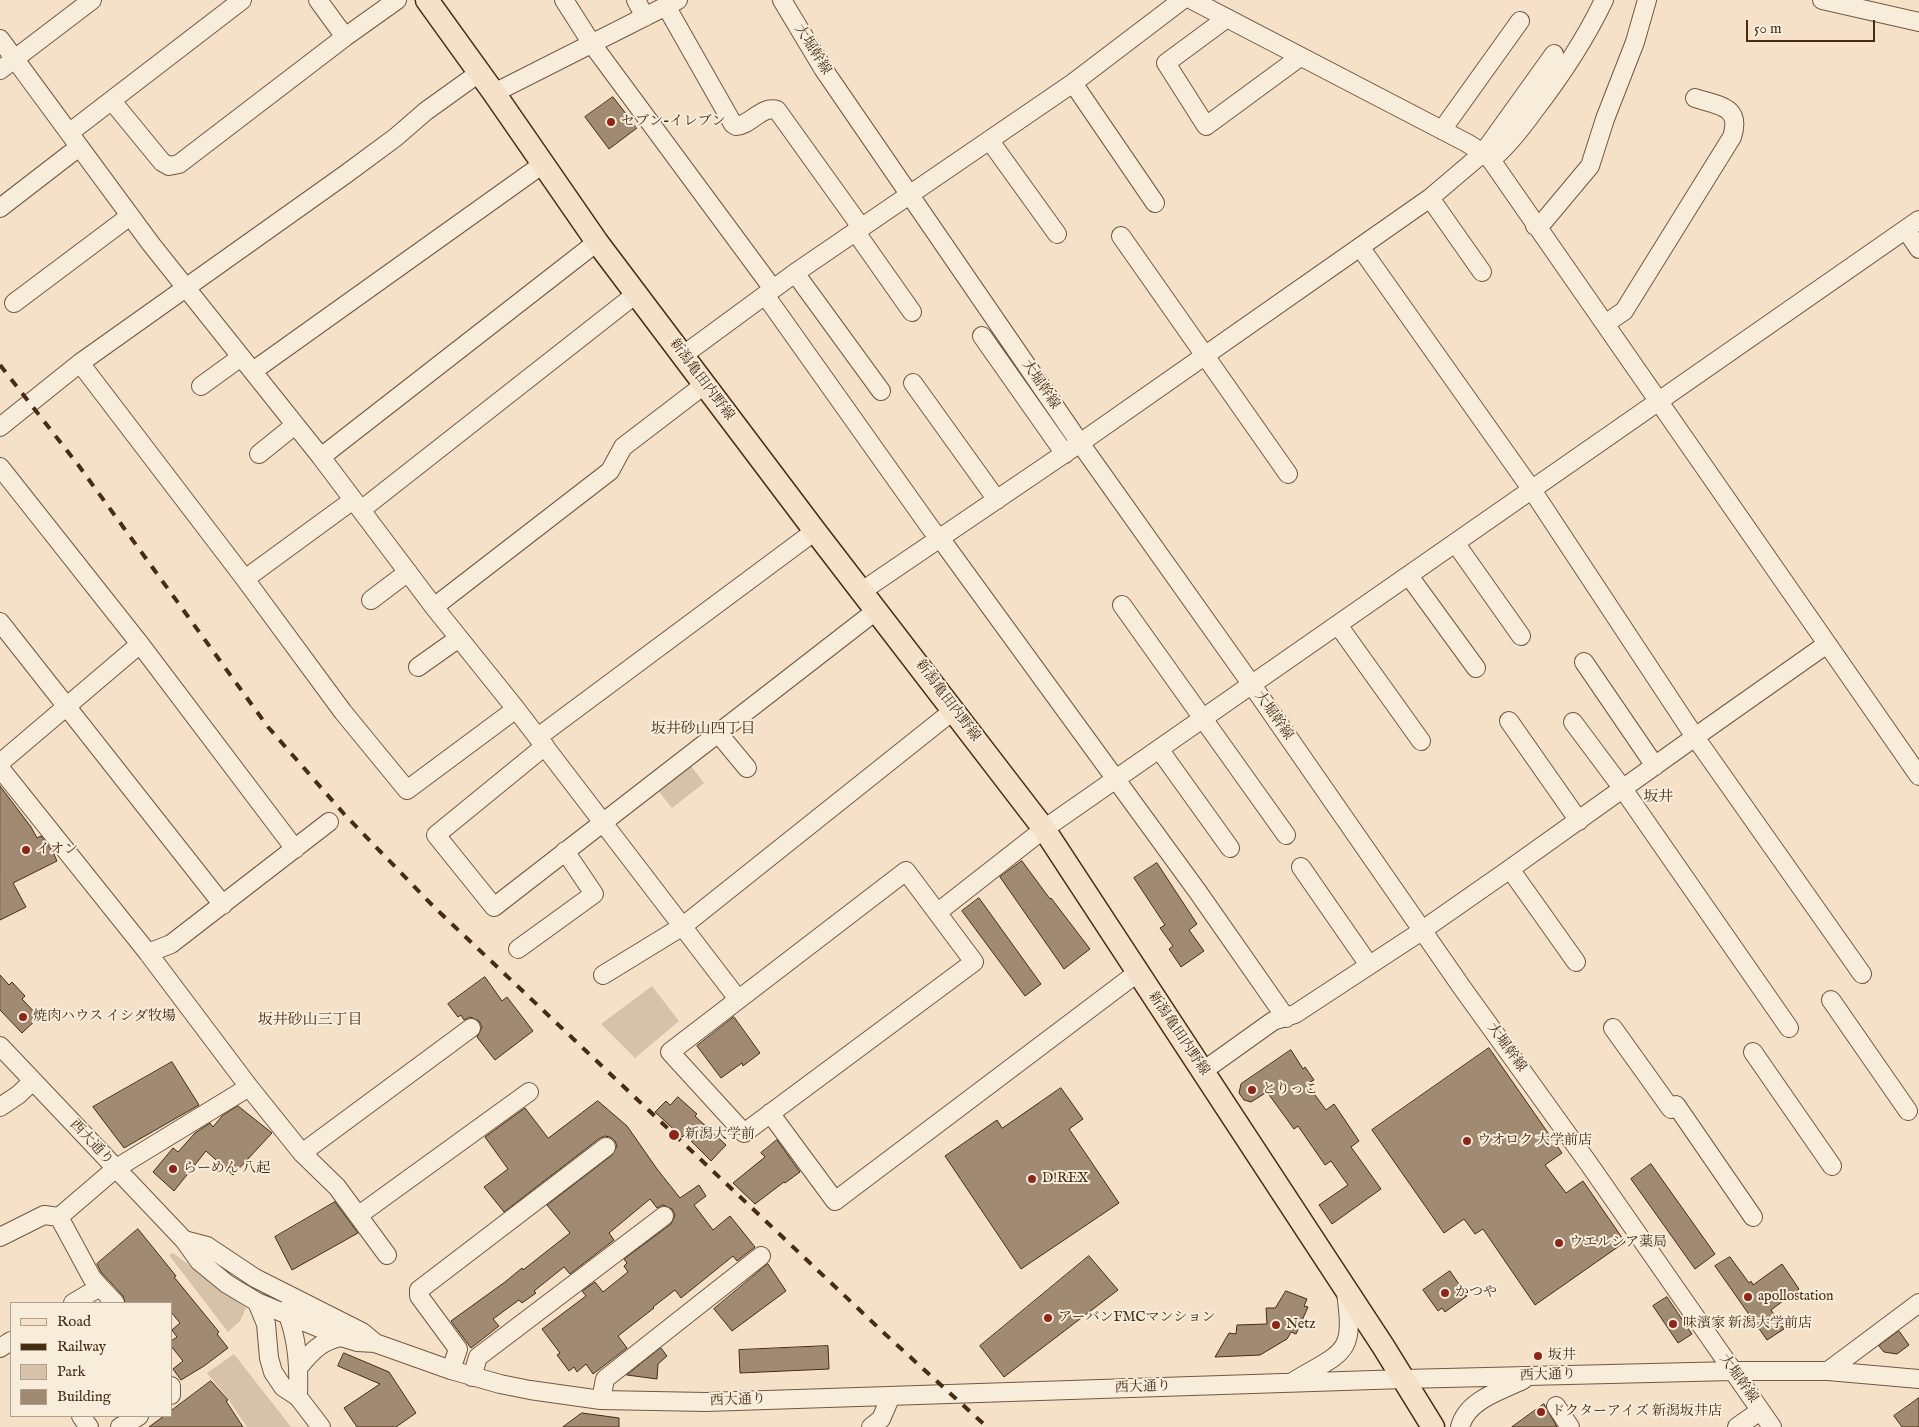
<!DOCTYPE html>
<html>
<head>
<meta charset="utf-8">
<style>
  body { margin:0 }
  #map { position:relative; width:1919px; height:1427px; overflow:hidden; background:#f4e1c7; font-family:"IM FELL English",serif }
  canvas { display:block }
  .legend { position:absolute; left:10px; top:1302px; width:162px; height:115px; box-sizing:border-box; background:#f8ecdb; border:1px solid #b09f8b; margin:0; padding:6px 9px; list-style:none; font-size:15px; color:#452c13 }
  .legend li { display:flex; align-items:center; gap:10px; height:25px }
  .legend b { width:25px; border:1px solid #b09f8b }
  .scale { position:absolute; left:1746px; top:20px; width:129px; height:22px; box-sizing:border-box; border:2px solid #452c13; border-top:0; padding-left:6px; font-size:15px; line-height:18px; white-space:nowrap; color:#452c13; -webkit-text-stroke:4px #f8ecdb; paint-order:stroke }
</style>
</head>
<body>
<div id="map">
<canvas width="1919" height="1427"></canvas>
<ul class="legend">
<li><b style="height:6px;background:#f4e1c7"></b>Road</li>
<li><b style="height:6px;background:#452c13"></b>Railway</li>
<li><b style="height:14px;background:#d6c2a8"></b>Park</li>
<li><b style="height:14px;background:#a08a71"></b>Building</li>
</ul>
<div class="scale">50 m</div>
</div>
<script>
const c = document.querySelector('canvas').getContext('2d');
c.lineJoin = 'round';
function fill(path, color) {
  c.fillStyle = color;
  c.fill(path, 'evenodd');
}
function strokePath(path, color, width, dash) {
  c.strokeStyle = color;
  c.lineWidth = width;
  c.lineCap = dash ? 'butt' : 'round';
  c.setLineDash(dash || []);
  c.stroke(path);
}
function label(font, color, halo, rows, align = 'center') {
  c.font = font + ' "IM FELL English","Noto Serif JP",serif';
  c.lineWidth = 4;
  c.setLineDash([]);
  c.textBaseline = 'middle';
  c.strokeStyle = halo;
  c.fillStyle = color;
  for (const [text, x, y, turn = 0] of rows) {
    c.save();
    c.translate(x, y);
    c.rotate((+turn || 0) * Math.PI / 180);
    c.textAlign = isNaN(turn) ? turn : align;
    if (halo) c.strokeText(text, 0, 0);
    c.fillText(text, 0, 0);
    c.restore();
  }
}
fill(new Path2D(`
  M688,762L704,783L672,808L656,788Z
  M652,986L679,1021L635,1058L601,1024Z
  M173,1253L246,1308L240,1321L228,1332L169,1255Z
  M234,1354L291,1427H247L228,1399L207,1373Z`), '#d6c2a8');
const building = new Path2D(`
  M613,97L637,128L609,149L585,117Z
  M0,786L31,827L37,838L41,836L53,852L57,861L13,883L26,907L0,920Z
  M1022,861L1050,899L1051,898L1090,949L1064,969L1000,877Z
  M1157,863L1197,924L1189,930L1204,951L1181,967L1169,949L1173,946L1160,928L1165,925L1134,878Z
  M979,898L1041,984L1025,996L962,911Z
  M0,975L9,985L12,982L25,996L22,999L39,1017L22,1033L0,1010Z
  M485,977L502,1001L507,997L533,1031L495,1060L477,1037L482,1027L479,1021L470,1017L464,1020L461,1015L458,1017L448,1004Z
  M734,1017L760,1053L743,1066L742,1063L721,1078L697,1046Z
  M1489,1048L1562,1153L1545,1165L1566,1193L1583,1181L1625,1242L1535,1305L1483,1229L1475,1234L1464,1219L1444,1233L1372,1130Z
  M1291,1050L1303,1069L1305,1067L1314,1080L1307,1084L1326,1110L1334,1104L1359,1141L1351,1147L1381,1189L1332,1224L1319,1205L1348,1185L1331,1161L1325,1165L1298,1126L1294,1129L1267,1092L1251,1102L1244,1100L1239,1093L1241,1084Z
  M172,1062L199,1105L124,1148L93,1107Z
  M1061,1088L1083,1119L1069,1129L1119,1203L1021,1269L945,1156L997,1120L1002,1128Z
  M678,1097L697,1114L695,1116L726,1145L711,1161L685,1135L682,1137L655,1112L666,1101L670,1105Z
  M598,1101L627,1126L657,1169L680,1198L699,1185L706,1196L694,1205L713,1230L730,1216L755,1247L737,1261L733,1256L681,1298L675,1290L653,1307L654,1308L618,1336L627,1348L593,1374L586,1364L577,1372L574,1367L569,1371L557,1355L560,1353L542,1329L586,1296L582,1291L595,1282L603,1292L628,1272L624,1266L627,1263L624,1259L671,1224L675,1215L672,1209L663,1205L657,1208L650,1199L609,1233L614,1240L570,1274L564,1267L534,1291L536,1293L522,1303L519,1300L493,1319L499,1326L471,1348L451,1321L505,1282L522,1268L523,1270L570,1233L547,1205L612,1155L617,1146L615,1141L610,1137L605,1136L600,1138L504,1212L484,1187L508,1169L485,1137L525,1108L548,1138Z
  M238,1106L272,1133L233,1175L206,1151L174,1191L153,1172L173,1148L178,1152L195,1133L210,1123L213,1127L222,1116Z
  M777,1140L800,1172L785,1183L784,1182L755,1204L733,1183L765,1157L761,1153Z
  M1651,1164L1715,1254L1695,1269L1631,1179Z
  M335,1202L358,1233L292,1270L275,1237Z
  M138,1229L176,1276L174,1277L219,1332L217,1334L228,1348L204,1366L181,1380L173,1369L183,1361L171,1346V1341L177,1337L172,1330L180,1323L171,1312V1303H125L123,1296L101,1272L97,1264Z
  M1089,1256L1118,1290L1004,1377L980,1346Z
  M1730,1257L1749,1283L1751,1281L1753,1285L1782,1264L1799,1289L1771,1310L1784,1329L1767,1340L1715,1266Z
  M768,1264L786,1291L732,1331L714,1309Z
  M1450,1271L1467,1296L1445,1312L1442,1308L1438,1311L1423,1290Z
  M1286,1291L1307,1299L1304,1306L1308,1307L1296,1334L1291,1332L1287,1339L1260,1355L1215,1357L1229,1333L1236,1334L1237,1325L1267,1324L1266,1308H1275Z
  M1667,1297L1692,1334L1678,1343L1653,1306Z
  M1899,1331L1909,1345L1897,1354L1884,1352L1879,1346Z
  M828,1346L829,1369L740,1373L739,1350Z
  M661,1348L667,1356L658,1364L657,1379L627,1375Z
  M344,1353L389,1372L416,1413L396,1427H357L344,1408L380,1384L338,1366Z
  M211,1381L228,1400L226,1401L243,1427H149L164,1416H171V1411Z
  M1919,1398V1427H1902L1894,1416Z
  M1544,1404L1557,1427H1512Z
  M582,1413L619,1418V1427H563Z`);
fill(building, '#a08a71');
strokePath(building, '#452c13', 1);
const minor = new Path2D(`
  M318,0L345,37L397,0
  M564,0L592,44L773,289
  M636,0L645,17
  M782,0L824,70L1080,443L1252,685L1463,989L1589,1164L1772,1427
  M1192,0L1467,143L1483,153L1491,160L1919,776
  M1822,0L1919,22
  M666,6L733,124L736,126C751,125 762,105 777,110L861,227
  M1227,18L1166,63L1206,126L1300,57
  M0,39L151,244L321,457L434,607L516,709L738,999
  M0,70L92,0
  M1073,83L1155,203
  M494,93L678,0
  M112,101L162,162L169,166L179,164L345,37
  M1442,130L1520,21
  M69,133L242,0
  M990,141L1057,234
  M1491,160C1508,146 1521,129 1534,111C1561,76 1585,40 1604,0
  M1430,198L1482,272
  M0,208L79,147
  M1535,226L1544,221L1590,166L1605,119L1635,42L1647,0
  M1906,230L1919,249
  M855,231L912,312
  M1121,236L1288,474
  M1360,247L1532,490L1695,737L1862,974
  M795,273L881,391
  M765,295L932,530L940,538L1198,892L1286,1018
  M14,303L130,216
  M1605,324L1624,311L1732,137C1742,106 1719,106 1695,98
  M982,336L1065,454
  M682,356L795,273L1073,83L1182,0
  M80,363L245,579L343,712L407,790L516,709
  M253,371L543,164
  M913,383L997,500
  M201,386L241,357
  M0,427L80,363L346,174L396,137L426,111L479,73
  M259,454L295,425
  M321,457L597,242
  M0,467L140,644L295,849
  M361,510L636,294
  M1456,544L1521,636
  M1409,576L1476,668
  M245,579L353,500
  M862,591L1080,443L1430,198L1483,153L1554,54
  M371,600L408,572
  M1122,605L1286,835
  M434,607L610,471L623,447L704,385
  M0,622L223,905
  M1338,625L1421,741
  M1584,662L1655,766
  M418,667L459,638
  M1509,721L1579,821
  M1573,722L1623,789L1789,1028
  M718,733L747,768
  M538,737L815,531
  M545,746L436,835L494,907L877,610
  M1159,749L1230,848
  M0,763L140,644
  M0,768L148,953L249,1087L302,1153L337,1187L387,1255
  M1301,867L1369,965
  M1510,869L1576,962
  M906,871L974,962L744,1133L670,1052Z
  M938,912L1044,829L1919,220
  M518,949L594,894L565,851
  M148,953L171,944L329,822
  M603,975L683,926L954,710
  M1831,1000L1908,1111
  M1613,1028L1671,1109
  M0,1046L184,1240L199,1261L227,1284L257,1302L341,1337L357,1342L375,1343L451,1370L500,1384L530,1390L601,1400L706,1402L1404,1379L1733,1371H1828L1919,1379
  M1753,1052L1832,1166
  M1203,1071L1273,1021L1295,1014L1414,936L1510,869L1695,737L1827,644
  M1676,1105L1753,1217
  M0,1107L18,1095L33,1081
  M770,1113L835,1201L1137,973
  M302,1153L471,1028
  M359,1215L529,1092
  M0,1237L44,1215L59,1217
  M184,1240L207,1246L255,1278L362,1332L374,1342
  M100,1287L115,1303
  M257,1302L266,1324L269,1358L273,1372L283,1387L298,1397L321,1427
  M73,1303L100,1287L92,1278L59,1217L115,1169L249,1087
  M286,1310C298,1339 299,1367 298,1397
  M0,1348L11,1341
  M299,1367C311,1352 321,1341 341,1337
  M451,1370L458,1349L419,1296V1290L606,1147
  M1828,1371L1919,1303
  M472,1377L478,1357L664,1216
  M1294,1381C1344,1351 1355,1355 1346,1293
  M171,1386V1395
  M601,1400L605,1379L761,1256
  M1556,1406L1570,1427
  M81,1416L89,1427
  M120,1427L139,1416
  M871,1427L881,1419L891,1396
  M1460,1427C1467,1400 1500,1391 1523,1380
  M1737,1427L1760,1411`);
const major = new Path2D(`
  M427,0L494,93L597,242L815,531L1044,829L1383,1346L1433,1427`);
strokePath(minor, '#715940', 20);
strokePath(major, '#452c13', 25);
strokePath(minor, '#f8ecdb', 18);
strokePath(major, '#f4e1c7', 22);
strokePath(new Path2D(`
  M0,365L79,466L268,727L345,815L435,908L885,1334L987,1427`), '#452c13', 4, [9, 9]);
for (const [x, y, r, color] of [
  [611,122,5,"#8f2418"],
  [26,850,5,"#8f2418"],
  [23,1017,5,"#8f2418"],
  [1252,1090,5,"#8f2418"],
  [674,1135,6,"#8f2418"],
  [1467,1141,5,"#8f2418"],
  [173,1169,5,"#8f2418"],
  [1032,1179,5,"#8f2418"],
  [1559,1243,5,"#8f2418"],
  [1445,1293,5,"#8f2418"],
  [1748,1297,5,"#8f2418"],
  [1048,1318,5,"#8f2418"],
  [1673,1324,5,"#8f2418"],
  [1276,1325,5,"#8f2418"],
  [1538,1356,5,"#8f2418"],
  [1541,1412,5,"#8f2418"]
]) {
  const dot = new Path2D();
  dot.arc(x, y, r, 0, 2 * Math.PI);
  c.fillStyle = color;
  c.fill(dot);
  strokePath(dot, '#f8ecdb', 2);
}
label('14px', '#452c13', '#f8ecdb', [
  ["大堀幹線",812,50,58],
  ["新潟亀田内野線",701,380,53],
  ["大堀幹線",1040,385,56],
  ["新潟亀田内野線",947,701,53],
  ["大堀幹線",1273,716,55],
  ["新潟亀田内野線",1178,1034,56],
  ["大堀幹線",1506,1048,54],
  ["西大通り",91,1143,47],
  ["西大通り",1548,1376,-2],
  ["大堀幹線",1738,1379,55],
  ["西大通り",1143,1388,-2],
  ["西大通り",738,1401,-2]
]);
label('14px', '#452c13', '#f8ecdb', [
  ["セブン-イレブン",621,122],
  ["イオン",36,850],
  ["焼肉ハウス イシダ牧場",33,1017],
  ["とりっこ",1262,1090],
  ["新潟大学前",685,1135],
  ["ウオロク 大学前店",1477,1141],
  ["らーめん 八起",183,1169],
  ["D!REX",1042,1179],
  ["ウエルシア薬局",1569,1243],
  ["かつや",1455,1293],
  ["apollostation",1758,1297],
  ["アーバンFMCマンション",1058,1318],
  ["味濱家 新潟大学前店",1683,1324],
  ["Netz",1286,1325],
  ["坂井",1548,1356],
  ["ドクターアイズ 新潟坂井店",1551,1412]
], 'left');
label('15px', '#452c13', '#f8ecdb', [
  ["坂井砂山四丁目",703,730],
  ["坂井",1658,798],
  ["坂井砂山三丁目",310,1021]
]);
</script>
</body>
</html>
